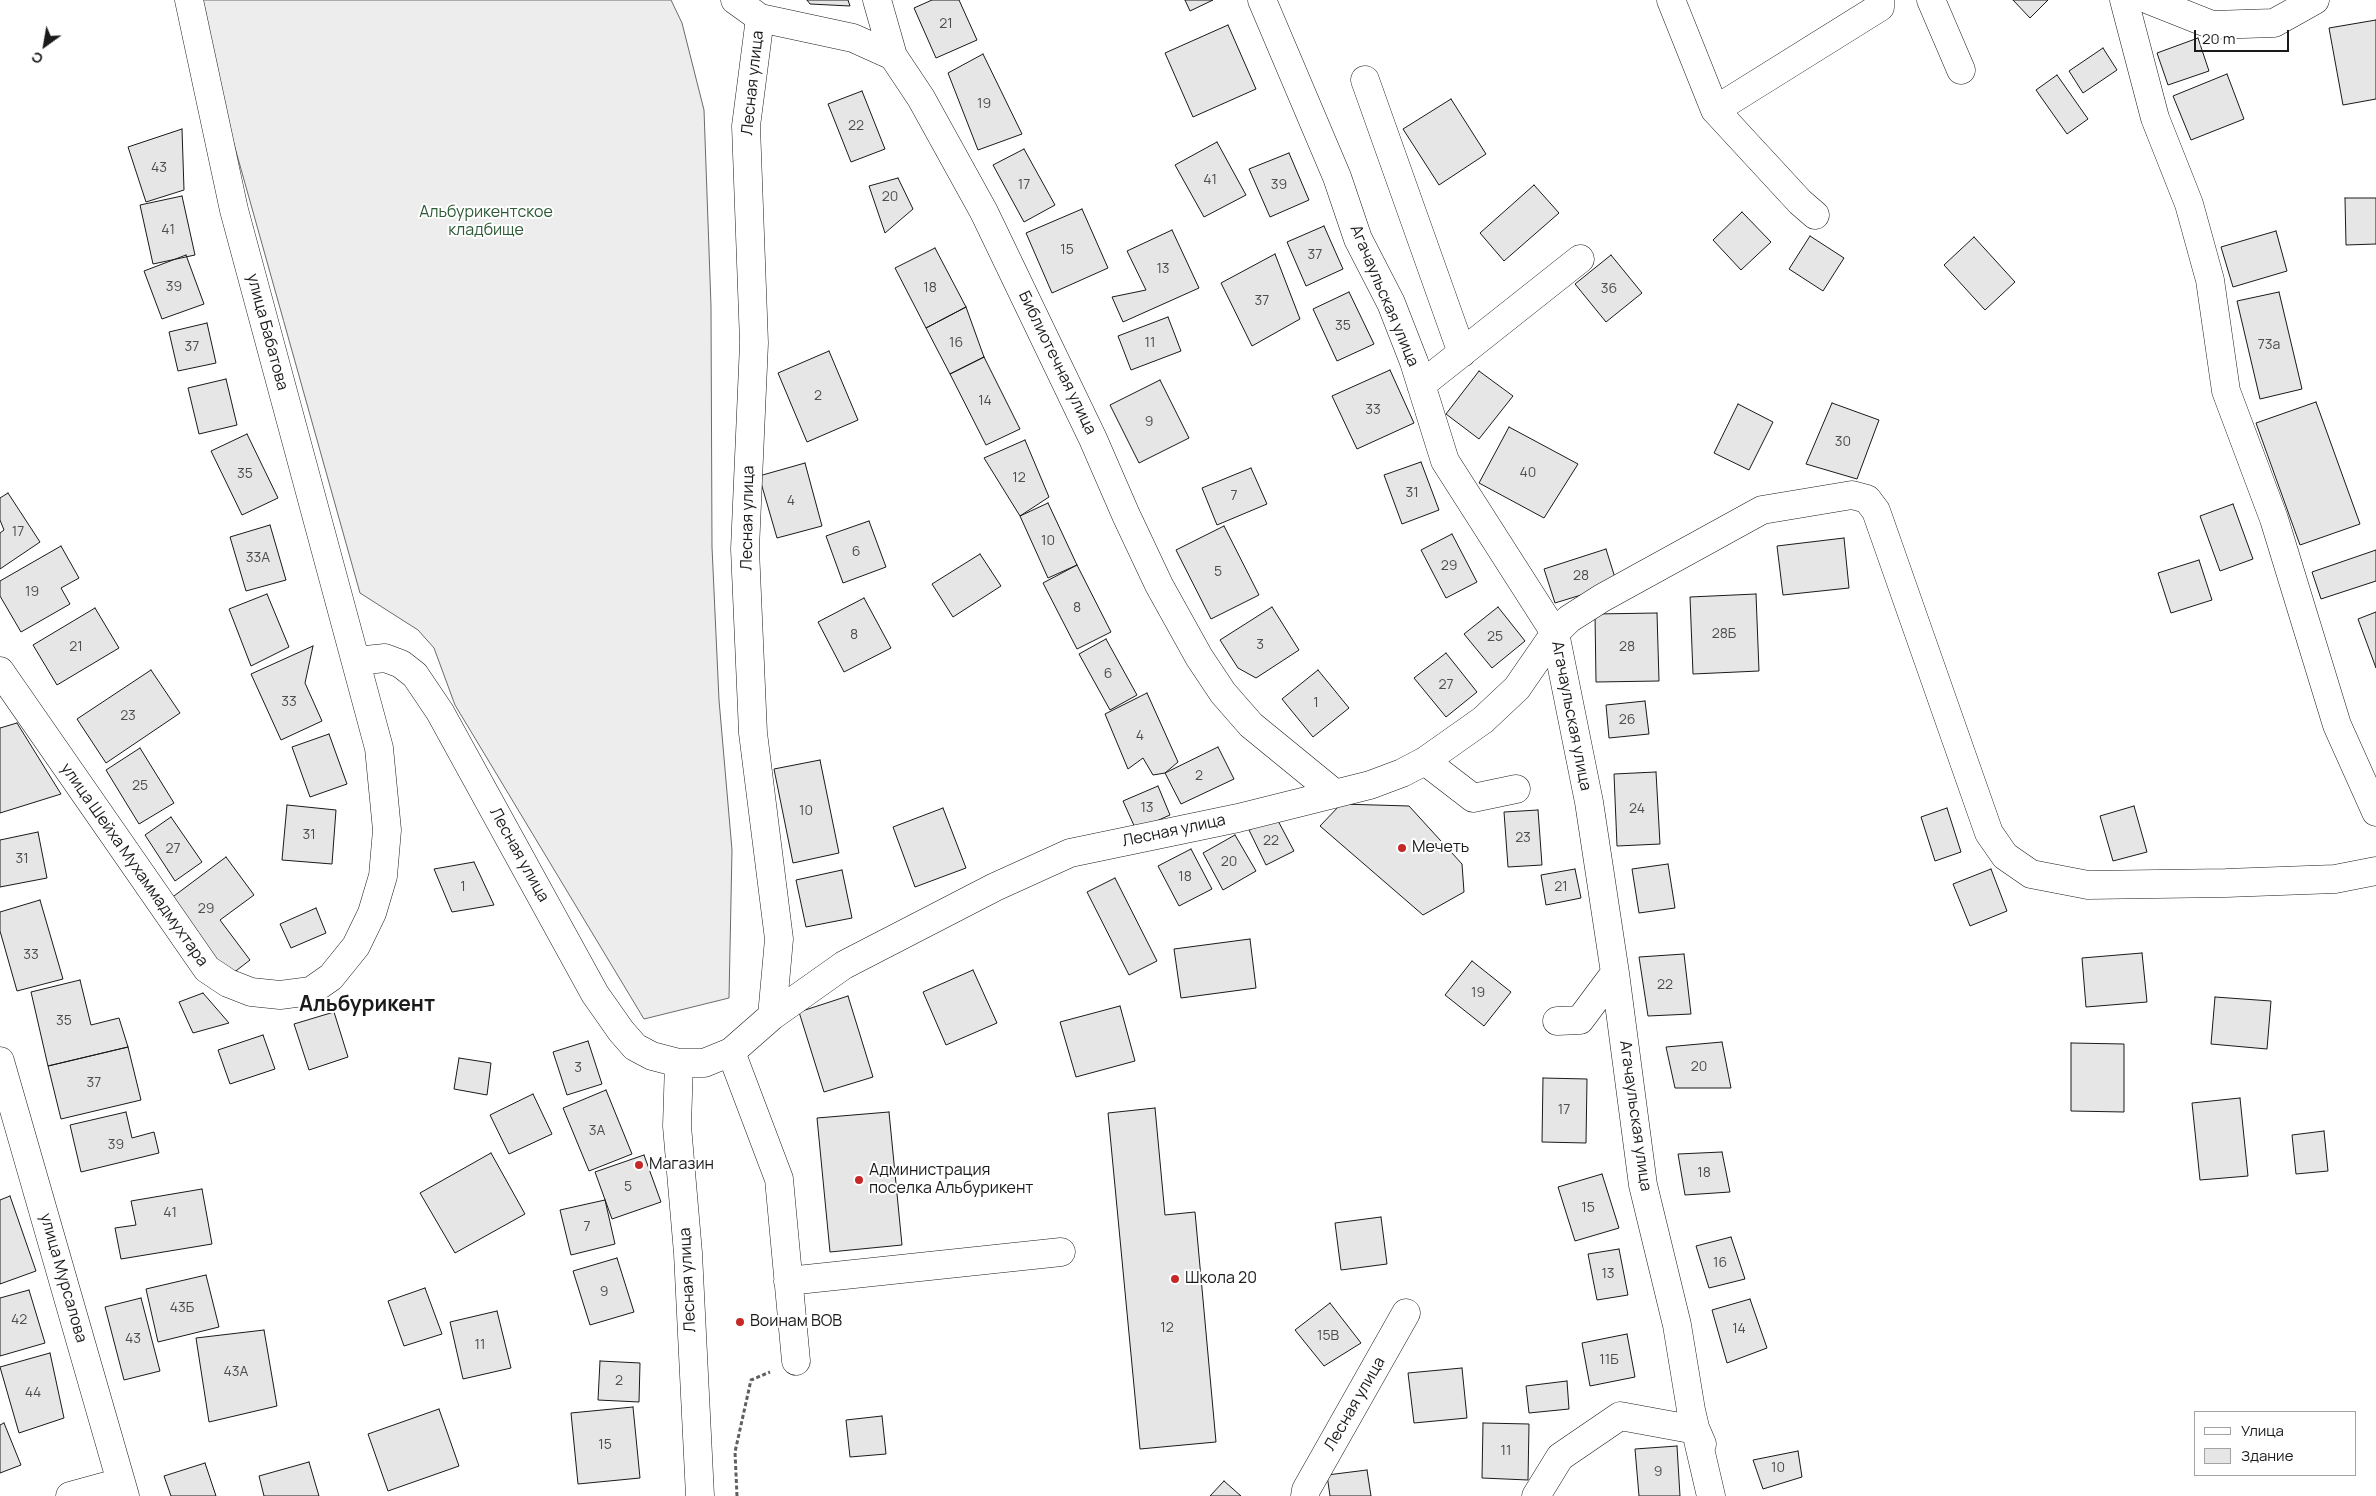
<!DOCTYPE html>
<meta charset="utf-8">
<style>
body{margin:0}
#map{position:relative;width:2376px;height:1496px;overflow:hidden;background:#fff;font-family:Manrope,sans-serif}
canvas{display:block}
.legend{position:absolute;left:2194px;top:1411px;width:162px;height:65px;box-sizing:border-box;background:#fff;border:1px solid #a3a3a3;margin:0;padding:6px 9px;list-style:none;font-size:15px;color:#1a1a1a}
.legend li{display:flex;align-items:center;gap:10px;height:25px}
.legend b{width:25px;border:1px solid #a3a3a3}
.north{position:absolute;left:20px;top:20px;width:50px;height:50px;-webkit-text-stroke:4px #fff;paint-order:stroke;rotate:212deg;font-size:14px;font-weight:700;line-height:20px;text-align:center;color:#1a1a1a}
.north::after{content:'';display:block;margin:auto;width:18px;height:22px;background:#1a1a1a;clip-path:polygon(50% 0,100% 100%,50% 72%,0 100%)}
.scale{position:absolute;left:2194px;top:30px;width:95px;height:22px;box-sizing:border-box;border:2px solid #1a1a1a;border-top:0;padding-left:6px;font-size:15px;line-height:18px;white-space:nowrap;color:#1a1a1a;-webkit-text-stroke:4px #fff;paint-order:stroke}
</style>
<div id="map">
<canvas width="2376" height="1496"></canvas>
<ul class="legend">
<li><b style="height:6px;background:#fff"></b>Улица</li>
<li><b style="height:14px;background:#e6e6e6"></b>Здание</li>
</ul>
<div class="north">С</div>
<div class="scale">20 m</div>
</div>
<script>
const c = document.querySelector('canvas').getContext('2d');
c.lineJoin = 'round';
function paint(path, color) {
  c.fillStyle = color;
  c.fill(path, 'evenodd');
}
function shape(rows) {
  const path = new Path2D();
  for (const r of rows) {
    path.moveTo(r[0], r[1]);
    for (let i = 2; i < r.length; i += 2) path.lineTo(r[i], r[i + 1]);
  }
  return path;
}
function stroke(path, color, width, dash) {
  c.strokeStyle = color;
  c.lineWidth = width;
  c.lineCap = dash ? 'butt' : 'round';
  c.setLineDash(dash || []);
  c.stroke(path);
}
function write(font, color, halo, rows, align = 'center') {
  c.font = font + ' Manrope,sans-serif';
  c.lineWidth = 4;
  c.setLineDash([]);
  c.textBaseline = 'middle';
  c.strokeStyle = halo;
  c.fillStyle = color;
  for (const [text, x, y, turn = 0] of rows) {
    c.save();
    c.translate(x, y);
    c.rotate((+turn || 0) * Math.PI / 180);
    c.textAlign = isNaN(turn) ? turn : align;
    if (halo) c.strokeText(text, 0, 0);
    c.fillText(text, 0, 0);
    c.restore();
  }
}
const built = shape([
 [198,0,671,0,682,23,704,110,711,306,712,547,719,700,732,850,729,998,644,1019,455,705,434,648,418,630,360,593,207,48,198,0]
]);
paint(built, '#ededed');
stroke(built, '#6a6a6a', 1);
const building = shape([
 [807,0,848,0,850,6,810,4,807,0],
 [932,0,959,0,977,40,936,58,914,8,932,0],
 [1185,0,1213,0,1190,11,1185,0],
 [2013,0,2048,0,2030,18,2013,0],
 [2376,20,2376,99,2343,105,2329,28,2376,20],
 [1228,25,1256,89,1193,117,1165,53,1228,25],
 [2198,38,2209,71,2168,85,2157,53,2198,38],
 [2103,48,2117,70,2083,93,2069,71,2103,48],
 [983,54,1022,134,978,150,948,73,983,54],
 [2227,74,2244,119,2191,140,2173,96,2227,74],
 [2057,75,2088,119,2067,134,2036,90,2057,75],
 [862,91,885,149,851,162,828,104,862,91],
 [1451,99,1486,154,1439,185,1403,129,1451,99],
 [182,129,184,190,146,202,128,147,182,129],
 [1217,142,1246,195,1204,217,1175,165,1217,142],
 [1024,149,1055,205,1024,222,993,165,1024,149],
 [1289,153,1309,200,1270,217,1249,169,1289,153],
 [898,178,913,209,885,233,869,186,898,178],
 [1534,185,1559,213,1504,261,1480,233,1534,185],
 [182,196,195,255,153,264,140,205,182,196],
 [2345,198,2376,198,2376,244,2346,245,2345,198],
 [1082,209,1108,268,1052,293,1026,233,1082,209],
 [1742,212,1771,242,1741,270,1713,240,1742,212],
 [1324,226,1343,269,1306,286,1287,242,1324,226],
 [1172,230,1199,288,1123,322,1112,297,1146,290,1127,251,1172,230],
 [2276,231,2287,271,2233,287,2221,247,2276,231],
 [1810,236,1844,258,1823,291,1789,269,1810,236],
 [1974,237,2015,282,1985,310,1944,265,1974,237],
 [935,248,966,307,926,328,895,268,935,248],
 [1275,254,1300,319,1252,346,1221,283,1275,254],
 [186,255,204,304,162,319,144,271,186,255],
 [1611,255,1642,293,1606,322,1575,284,1611,255],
 [1349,292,1374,344,1337,361,1313,309,1349,292],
 [2279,292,2302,389,2260,399,2237,301,2279,292],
 [966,307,984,357,950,374,926,328,966,307],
 [1168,317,1181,351,1131,370,1118,336,1168,317],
 [207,323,216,363,178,371,169,332,207,323],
 [829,351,858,420,807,442,778,373,829,351],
 [984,357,1020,429,986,445,950,374,984,357],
 [1390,370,1414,423,1357,449,1332,396,1390,370],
 [1479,371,1513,396,1479,439,1446,414,1479,371],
 [226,379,237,425,199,434,188,388,226,379],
 [1160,380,1189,438,1139,463,1110,405,1160,380],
 [2316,402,2360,524,2300,545,2256,423,2316,402],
 [1832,403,1879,420,1857,479,1806,464,1832,403],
 [1738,404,1773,422,1749,470,1714,453,1738,404],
 [1509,427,1578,464,1544,518,1479,483,1509,427],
 [247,434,278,498,242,515,211,451,247,434],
 [1025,440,1049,497,1020,516,984,458,1025,440],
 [1421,462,1439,510,1402,524,1384,475,1421,462],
 [805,463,822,526,777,538,759,476,805,463],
 [1251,468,1267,504,1217,525,1202,488,1251,468],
 [8,493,40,542,0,569,0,533,4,530,0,520,0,498,8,493],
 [1048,503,1077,565,1048,578,1020,516,1048,503],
 [2233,504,2253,559,2220,571,2200,516,2233,504],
 [869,521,886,567,843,583,826,536,869,521],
 [270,525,286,580,246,591,230,537,270,525],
 [1224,526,1259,595,1211,619,1176,550,1224,526],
 [1452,534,1477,582,1446,598,1421,550,1452,534],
 [1844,538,1849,588,1783,595,1777,546,1844,538],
 [61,546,79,578,61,588,70,604,21,632,0,596,0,581,61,546],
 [1606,549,1617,584,1555,603,1544,569,1606,549],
 [2376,550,2376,581,2321,599,2312,572,2376,550],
 [980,554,1001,586,953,617,932,584,980,554],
 [2199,560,2212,600,2171,613,2158,573,2199,560],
 [1077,565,1111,632,1077,649,1043,583,1077,565],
 [267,594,289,647,251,666,229,609,267,594],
 [1756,594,1759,671,1693,674,1690,597,1756,594],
 [864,598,891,648,844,672,818,622,864,598],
 [1272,607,1299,650,1256,678,1238,668,1220,640,1272,607],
 [1498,607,1525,641,1492,668,1464,634,1498,607],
 [95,608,119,648,57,685,33,645,95,608],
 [2376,612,2376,668,2358,619,2376,612],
 [1657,613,1659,681,1596,682,1595,614,1657,613],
 [1106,639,1137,695,1110,710,1079,654,1106,639],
 [313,646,305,683,322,721,281,740,251,674,313,646],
 [1446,653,1477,692,1446,717,1414,678,1446,653],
 [151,670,180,713,106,763,77,719,151,670],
 [1318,670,1349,708,1313,737,1282,699,1318,670],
 [1147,693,1178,762,1165,773,1153,775,1143,758,1128,769,1105,714,1147,693],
 [1645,701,1649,734,1609,738,1606,705,1645,701],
 [17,723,61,794,0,813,0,728,17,723],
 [329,734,347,784,310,797,292,747,329,734],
 [1218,747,1234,779,1181,804,1165,773,1218,747],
 [140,748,174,803,139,824,106,770,140,748],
 [820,760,839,853,793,863,774,769,820,760],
 [1656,772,1660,844,1617,846,1614,774,1656,772],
 [1158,786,1170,815,1136,830,1123,801,1158,786],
 [1341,804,1409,806,1462,864,1464,892,1423,915,1320,826,1341,804],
 [287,805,336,810,332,864,282,860,287,805],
 [2134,806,2147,852,2113,861,2100,816,2134,806],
 [943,808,966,868,915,887,893,827,943,808],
 [1947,808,1961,852,1935,861,1921,817,1947,808],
 [1538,810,1542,865,1508,867,1504,812,1538,810],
 [171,817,202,862,175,881,145,835,171,817],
 [1276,817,1294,851,1266,865,1249,830,1276,817],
 [38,832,47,878,0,887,0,840,38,832],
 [1235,835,1256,871,1223,890,1203,853,1235,835],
 [1191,849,1212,889,1179,906,1158,866,1191,849],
 [226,857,254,895,220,920,250,960,228,977,170,899,226,857],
 [474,862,494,905,452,912,434,869,474,862],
 [1668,864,1675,908,1639,913,1632,869,1668,864],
 [1575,869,1581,898,1546,905,1541,875,1575,869],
 [1991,869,2007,911,1970,926,1953,884,1991,869],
 [842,870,852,918,806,927,796,880,842,870],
 [1115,878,1157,961,1129,975,1087,892,1115,878],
 [40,900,63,979,17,991,0,931,0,912,40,900],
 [316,908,326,933,291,948,280,924,316,908],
 [1250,939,1256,988,1181,998,1174,949,1250,939],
 [2142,953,2147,1002,2086,1007,2082,958,2142,953],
 [1684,954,1691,1014,1648,1016,1639,957,1684,954],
 [1472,961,1511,992,1484,1026,1445,995,1472,961],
 [973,970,997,1023,946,1045,923,992,973,970],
 [80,980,91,1025,119,1018,128,1047,48,1066,31,992,80,980],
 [203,993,229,1023,193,1033,179,1002,203,993],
 [848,996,873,1077,824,1092,799,1012,848,996],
 [2215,997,2271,1001,2267,1049,2211,1044,2215,997],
 [1120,1006,1135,1061,1076,1077,1060,1022,1120,1006],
 [334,1012,348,1057,309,1070,294,1024,334,1012],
 [263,1035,275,1069,230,1084,218,1050,263,1035],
 [588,1041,602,1084,567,1095,553,1052,588,1041],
 [1722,1042,1731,1088,1675,1088,1666,1047,1722,1042],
 [2071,1043,2124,1044,2124,1112,2071,1111,2071,1043],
 [128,1047,141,1100,61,1119,48,1066,128,1047],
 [459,1058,491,1063,487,1095,454,1089,459,1058],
 [1543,1078,1587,1079,1586,1143,1542,1142,1543,1078],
 [606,1090,632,1154,589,1171,563,1108,606,1090],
 [533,1094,552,1134,509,1154,490,1115,533,1094],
 [2240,1098,2248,1176,2200,1180,2192,1103,2240,1098],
 [1155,1108,1165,1215,1195,1212,1216,1442,1140,1449,1108,1113,1155,1108],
 [126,1112,132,1138,154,1132,159,1153,81,1172,70,1125,126,1112],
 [889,1112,902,1245,830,1252,817,1118,889,1112],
 [2324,1131,2328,1171,2296,1174,2292,1135,2324,1131],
 [1722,1152,1730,1192,1685,1195,1678,1154,1722,1152],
 [491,1153,525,1214,455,1253,420,1193,491,1153],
 [644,1155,661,1202,612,1219,595,1172,644,1155],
 [1602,1174,1619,1228,1575,1241,1558,1187,1602,1174],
 [202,1189,212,1244,121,1259,115,1228,136,1225,131,1201,202,1189],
 [10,1196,36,1271,0,1284,0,1200,10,1196],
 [605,1200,615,1244,571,1255,560,1210,605,1200],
 [1381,1217,1387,1264,1341,1270,1335,1223,1381,1217],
 [1731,1237,1745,1279,1709,1288,1696,1246,1731,1237],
 [1619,1249,1628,1295,1597,1300,1588,1254,1619,1249],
 [617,1258,634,1312,590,1325,573,1271,617,1258],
 [206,1275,219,1327,158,1342,146,1289,206,1275],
 [425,1288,442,1334,404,1346,388,1301,425,1288],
 [29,1290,45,1343,0,1356,0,1298,29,1290],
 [141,1298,160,1371,124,1380,105,1307,141,1298],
 [1750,1299,1767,1348,1727,1363,1712,1310,1750,1299],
 [1330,1303,1361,1343,1324,1366,1295,1330,1330,1303],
 [497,1311,511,1368,463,1379,450,1322,497,1311],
 [264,1330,277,1406,209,1422,196,1338,264,1330],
 [1627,1334,1635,1377,1590,1386,1582,1343,1627,1334],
 [50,1353,64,1418,19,1433,0,1367,50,1353],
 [600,1361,640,1363,639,1402,598,1400,600,1361],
 [1462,1368,1467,1418,1414,1423,1408,1373,1462,1368],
 [1567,1381,1569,1409,1529,1413,1526,1386,1567,1381],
 [633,1407,640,1478,578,1484,571,1413,633,1407],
 [439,1409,459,1466,388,1491,368,1434,439,1409],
 [882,1416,886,1454,850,1457,846,1420,882,1416],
 [4,1423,21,1465,0,1473,0,1425,4,1423],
 [1483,1423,1529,1424,1528,1480,1482,1478,1483,1423],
 [1677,1446,1680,1496,1639,1496,1635,1449,1677,1446],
 [1798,1451,1802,1477,1763,1489,1753,1460,1798,1451],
 [309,1462,319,1496,264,1496,259,1476,309,1462],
 [205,1463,216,1496,171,1496,164,1476,205,1463],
 [1367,1470,1371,1496,1330,1496,1327,1475,1367,1470],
 [1224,1481,1241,1496,1210,1496,1224,1481]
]);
paint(building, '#e6e6e6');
stroke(building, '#1a1a1a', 1);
const minor = shape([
 [735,0,760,18,853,38,893,56,921,98,984,212,1093,439,1126,515,1159,585,1199,657,1223,693,1251,725,1333,792],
 [877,0,893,56],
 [1262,0,1337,177,1358,239,1391,303,1414,362,1445,461,1555,633,1589,802,1615,973,1643,1185,1677,1325,1691,1410,1711,1496],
 [1671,0,1715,110,1880,7,1880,0],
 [1931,0,1961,70],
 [2124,0,2155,118,2189,204,2210,280,2226,391,2274,519,2337,725,2376,812],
 [2149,0,2212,25,2274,23,2315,0],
 [760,18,746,126,754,343,745,549,753,733,779,939,772,1016],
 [1365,80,1462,353],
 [1715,110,1800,202,1815,215],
 [1421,385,1580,259],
 [356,661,385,658,401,664,415,675,440,712,595,994,621,1031,635,1047,652,1056,679,1063,704,1063,731,1052,772,1016,844,965,995,887,1070,853,1238,818,1370,785,1402,773,1425,761,1483,720,1517,688,1555,633,1569,619,1602,598,1762,510,1852,495,1867,499,1876,511,1989,833,2005,856,2031,874,2088,885,2226,883,2335,879,2376,871],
 [0,671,207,969,228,983,251,992,280,995,311,991,331,977,356,946,372,913,383,876,387,830,379,748,234,210,189,0],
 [1425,761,1473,798,1516,789],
 [1557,1021,1580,1020,1615,973],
 [731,1052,779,1179,796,1361],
 [0,1061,125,1496],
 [679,1063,677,1126,688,1253,700,1496],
 [788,1281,1061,1252],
 [70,1496,121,1482],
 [1305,1496,1306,1490,1406,1313],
 [1536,1496,1560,1457,1620,1416,1696,1430,1702,1444]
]);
stroke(minor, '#1a1a1a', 29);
stroke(shape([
 [737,1496,735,1452,751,1380,770,1372]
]), '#5f5f5f', 3, [4, 2.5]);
stroke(minor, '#fff', 28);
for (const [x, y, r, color] of [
 [1402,848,5,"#c62828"],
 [639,1165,5,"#c62828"],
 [859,1180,5,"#c62828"],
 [1175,1279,5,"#c62828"],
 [740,1322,5,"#c62828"]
]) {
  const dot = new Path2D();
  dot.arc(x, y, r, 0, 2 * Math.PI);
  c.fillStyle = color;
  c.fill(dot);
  stroke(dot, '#fff', 2);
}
write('14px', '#4d4d4d', null, [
 ["21",946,24],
 ["19",984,104],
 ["22",856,126],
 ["43",159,168],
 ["41",1210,180],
 ["17",1024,185],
 ["39",1279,185],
 ["20",890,197],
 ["41",168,230],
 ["15",1067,250],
 ["37",1315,255],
 ["13",1163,269],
 ["39",174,287],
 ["18",930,288],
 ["36",1609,289],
 ["37",1262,301],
 ["35",1343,326],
 ["16",956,343],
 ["11",1150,343],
 ["73а",2269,345],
 ["37",192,347],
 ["2",818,396],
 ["14",985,401],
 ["33",1373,410],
 ["9",1149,422],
 ["30",1843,442],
 ["40",1528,473],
 ["35",245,474],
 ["12",1019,478],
 ["31",1412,493],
 ["7",1234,496],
 ["4",791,501],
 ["17",18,532],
 ["10",1048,541],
 ["6",856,552],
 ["33А",258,558],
 ["29",1449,566],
 ["5",1218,572],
 ["28",1581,576],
 ["19",32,592],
 ["8",1077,608],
 ["28Б",1724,634],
 ["8",854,635],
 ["25",1495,637],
 ["3",1260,645],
 ["21",76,647],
 ["28",1627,647],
 ["6",1108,674],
 ["27",1446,685],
 ["33",289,702],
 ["1",1316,703],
 ["23",128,716],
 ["26",1627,720],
 ["4",1140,736],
 ["2",1199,776],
 ["25",140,786],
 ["13",1147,808],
 ["24",1637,809],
 ["10",806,811],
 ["31",309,835],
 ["23",1523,838],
 ["22",1271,841],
 ["27",173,849],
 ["31",22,859],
 ["20",1229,862],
 ["18",1185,877],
 ["1",463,887],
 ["21",1561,887],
 ["29",206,909],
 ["33",31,955],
 ["22",1665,985],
 ["19",1478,993],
 ["35",64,1021],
 ["20",1699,1067],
 ["3",578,1068],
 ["37",94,1083],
 ["17",1564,1110],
 ["3А",597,1131],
 ["39",116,1145],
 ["18",1704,1173],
 ["5",628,1187],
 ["15",1588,1208],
 ["41",170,1213],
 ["7",587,1227],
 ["16",1720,1263],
 ["13",1608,1274],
 ["9",604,1292],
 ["43Б",182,1308],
 ["42",19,1320],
 ["12",1167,1328],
 ["14",1739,1329],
 ["15В",1328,1336],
 ["43",133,1339],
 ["11",480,1345],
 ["11Б",1609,1360],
 ["43А",236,1372],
 ["2",619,1381],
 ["44",33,1393],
 ["15",605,1445],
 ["11",1506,1451],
 ["10",1778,1468],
 ["9",1658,1472]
]);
write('16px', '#1a1a1a', '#fff', [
 ["Лесная улица",753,83,-84],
 ["Агачаульская улица",1384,296,67],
 ["улица Бабатова",267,332,75],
 ["Библиотечная улица",1057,363,64],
 ["Лесная улица",748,518,-89],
 ["Агачаульская улица",1571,716,79],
 ["Лесная улица",1174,831,-12],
 ["Лесная улица",519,855,61],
 ["улица Шейха Мухаммадмухтара",134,865,55],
 ["Агачаульская улица",1635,1116,82],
 ["улица Мурсалова",63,1278,74],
 ["Лесная улица",688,1280,-93],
 ["Лесная улица",1355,1404,-60]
]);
write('16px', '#2b5a34', '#fff', [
 ["Альбурикентское",486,213],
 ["кладбище",486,231]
]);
write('16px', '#1a1a1a', '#fff', [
 ["Мечеть",1412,848],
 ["Магазин",649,1165],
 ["Администрация",869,1171],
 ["поселка Альбурикент",869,1189],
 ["Школа 20",1185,1279],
 ["Воинам ВОВ",750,1322]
], 'left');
write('bold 21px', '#1a1a1a', '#fff', [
 ["Альбурикент",367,1005]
]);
</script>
